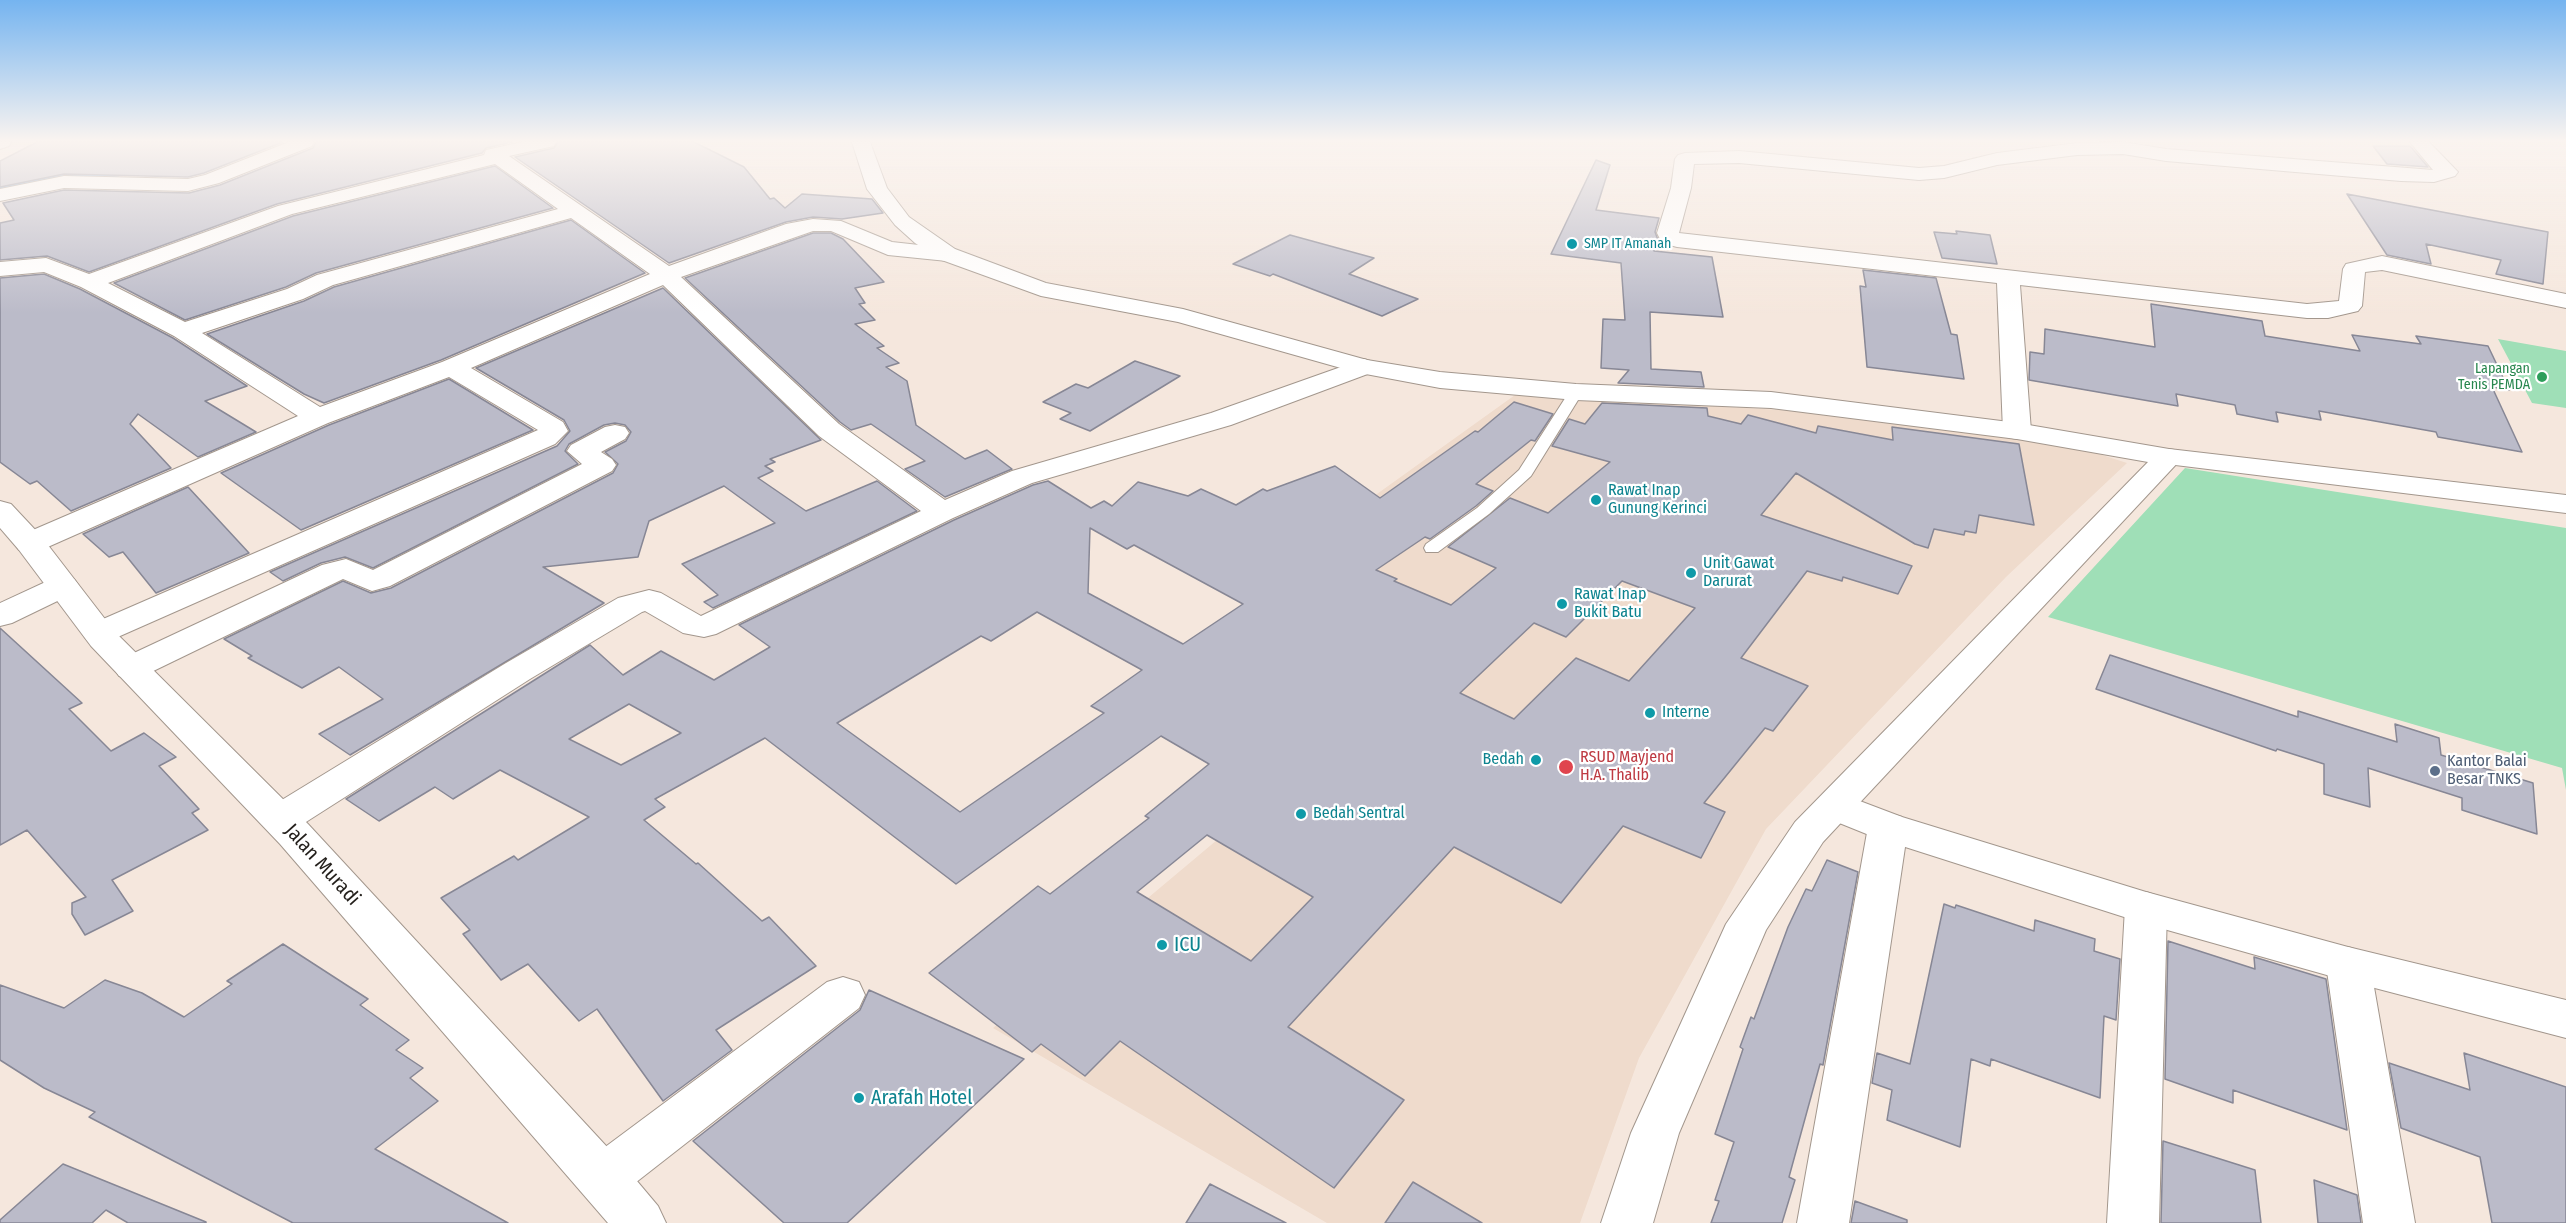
<!DOCTYPE html>
<style>
body{margin:0}
canvas{display:block;background:#f5e7dd}
</style>
<canvas width="2566" height="1223"></canvas>
<script>
const c = document.querySelector('canvas').getContext('2d');
c.lineJoin = 'round';
function paint(path, color) {
  c.fillStyle = color;
  c.fill(path, 'evenodd');
}
function shape(rows) {
  const path = new Path2D();
  for (const r of rows) {
    path.moveTo(r[0], r[1]);
    for (let i = 2; i < r.length; i += 2) path.lineTo(r[i], r[i + 1]);
  }
  return path;
}
function stroke(path, color, width, dash) {
  c.strokeStyle = color;
  c.lineWidth = width;
  c.lineCap = dash ? 'butt' : 'round';
  c.setLineDash(dash || []);
  c.stroke(path);
}
function write(font, color, halo, rows, align = 'center') {
  c.font = font + ' "Fira Sans Condensed",sans-serif';
  c.lineWidth = 4.5;
  c.setLineDash([]);
  c.textBaseline = 'middle';
  c.strokeStyle = halo;
  c.fillStyle = color;
  for (const [text, x, y, turn = 0] of rows) {
    c.save();
    c.translate(x, y);
    c.rotate((+turn || 0) * Math.PI / 180);
    c.textAlign = isNaN(turn) ? turn : align;
    if (halo) c.strokeText(text, 0, 0);
    c.fillText(text, 0, 0);
    c.restore();
  }
}
paint(shape([
 [1515,395,1781,410,2074,446,2127,463,2006,577,1766,829,1639,1058,1580,1223,1327,1223,993,1028,1379,704,1257,580]
]), '#efdbcc');
paint(shape([
 [2498,339,2566,351,2566,408,2532,403],
 [2185,468,2566,528,2566,790,2562,768,2048,617]
]), '#9fdfb7');
paint(shape([
 [175,142,228,142,223,149,131,174,0,200,0,180,116,157,175,142]
]), '#6ab5fc');
const building = shape([
 [37,142,283,142,204,173,188,177,64,174,0,187,0,161,37,142],
 [316,142,512,142,486,148,482,153,277,204,89,272,47,256,0,260,0,223,14,220,3,203,64,190,189,193,220,185,313,148,316,142],
 [558,142,694,142,744,167,770,199,774,198,785,208,802,194,872,199,883,213,842,219,813,217,786,222,669,263,515,157,554,148,558,142],
 [2373,146,2410,146,2428,167,2387,164,2373,146],
 [1596,160,1610,165,1596,210,1659,218,1655,232,1658,240,1654,251,1712,257,1723,317,1650,312,1651,369,1701,372,1704,387,1618,383,1629,370,1601,368,1603,319,1625,320,1621,263,1551,254,1596,160],
 [495,166,553,208,316,273,286,287,185,320,114,283,293,216,495,166],
 [2347,194,2548,232,2543,284,2496,274,2501,260,2426,244,2431,264,2387,255,2347,194],
 [571,220,645,273,441,360,324,403,304,394,207,334,304,301,334,287,571,220],
 [1956,231,1990,235,1997,264,1942,258,1934,232,1957,234,1956,231],
 [813,233,831,233,843,239,884,282,855,288,865,303,859,304,875,320,855,324,884,346,877,348,899,363,886,367,907,381,916,425,965,459,987,450,1012,469,945,497,905,469,925,461,871,424,851,430,840,422,685,278,813,233],
 [1290,235,1374,258,1349,274,1418,299,1382,316,1273,274,1270,276,1233,264,1290,235],
 [1863,270,1936,278,1951,334,1957,335,1964,379,1867,367,1860,286,1866,287,1863,270],
 [44,274,80,289,173,338,247,386,205,401,256,432,198,457,138,414,130,424,171,468,71,511,37,481,30,484,0,462,0,278,44,274],
 [663,288,821,440,770,459,775,462,765,466,773,471,758,478,806,511,877,481,917,511,713,608,704,602,718,595,682,564,775,523,724,486,649,521,638,557,543,567,604,603,350,755,319,734,383,699,339,667,302,688,248,658,252,656,224,639,343,581,371,593,391,588,613,473,618,464,605,452,626,441,631,432,625,425,615,423,604,425,569,444,565,451,578,464,373,568,345,557,321,563,283,581,270,572,557,446,570,431,564,420,476,368,663,288],
 [2151,304,2262,321,2265,336,2360,351,2352,335,2421,344,2416,336,2488,346,2509,390,2492,387,2522,452,2438,437,2436,432,2319,411,2321,420,2276,412,2278,422,2237,414,2235,405,2176,394,2178,406,2029,380,2030,352,2044,354,2045,329,2155,347,2151,304],
 [1135,361,1180,376,1090,431,1060,419,1071,413,1043,402,1076,384,1088,388,1135,361],
 [449,379,533,430,301,530,221,473,329,425,449,379],
 [1514,402,1553,414,1535,441,1531,440,1476,484,1493,491,1476,506,1430,539,1425,537,1376,570,1397,579,1394,581,1451,605,1496,568,1448,547,1510,498,1548,513,1610,462,1552,446,1569,419,1585,424,1602,403,1707,408,1708,416,1741,424,1748,415,1816,433,1818,426,1893,440,1892,427,2019,444,2034,525,1979,515,1976,533,1965,531,1964,535,1934,529,1928,548,1915,544,1796,473,1761,515,1912,566,1898,594,1843,577,1842,581,1807,571,1741,658,1808,686,1773,731,1765,728,1704,803,1725,812,1701,858,1623,826,1561,903,1454,847,1288,1027,1404,1100,1334,1188,1120,1041,1085,1076,1041,1044,1032,1052,929,973,1038,886,1050,894,1149,818,1145,816,1209,764,1161,736,956,884,765,738,655,799,665,807,644,820,696,864,698,863,762,921,769,917,816,966,716,1030,732,1050,663,1101,597,1009,579,1021,528,964,501,980,463,934,470,930,441,898,514,856,518,860,589,817,500,770,453,799,435,787,379,821,346,799,590,645,623,675,661,651,714,680,770,647,739,625,954,520,1033,485,1048,481,1091,508,1104,501,1112,506,1138,482,1188,496,1201,489,1236,505,1263,489,1267,491,1335,466,1380,498,1475,431,1478,432,1514,402],
 [1090,528,1127,549,1134,545,1243,604,1183,644,1088,593,1090,528],
 [1622,581,1695,608,1629,681,1576,658,1514,719,1460,693,1534,623,1566,637,1622,581],
 [1037,612,1142,670,1091,706,1104,713,960,812,837,723,981,636,991,641,1037,612],
 [629,704,681,733,621,765,569,739,629,704],
 [1207,835,1313,897,1251,961,1137,892,1207,835],
 [188,487,249,553,156,593,123,552,109,557,83,534,188,487],
 [0,628,82,703,69,709,111,751,144,733,176,757,159,766,199,809,192,813,208,830,112,880,133,911,85,935,72,914,72,903,86,897,27,830,0,845,0,628],
 [2110,655,2298,717,2298,711,2397,742,2395,724,2439,738,2441,755,2533,783,2537,834,2462,810,2462,798,2368,768,2370,807,2324,794,2324,764,2277,749,2276,751,2096,689,2110,655],
 [1827,860,1858,872,1823,1065,1820,1064,1789,1177,1795,1180,1782,1223,1711,1223,1719,1201,1715,1200,1734,1142,1715,1134,1743,1049,1740,1047,1751,1017,1754,1019,1788,927,1806,889,1812,891,1827,860],
 [1944,904,1955,908,1956,905,2034,931,2035,920,2095,939,2094,951,2120,959,2116,1020,2104,1016,2100,1098,1991,1059,1990,1066,1971,1059,1960,1147,1887,1120,1892,1090,1872,1083,1877,1053,1910,1064,1944,904],
 [2168,941,2255,969,2254,957,2326,979,2347,1130,2233,1090,2233,1103,2165,1079,2168,941],
 [283,944,368,999,360,1005,409,1040,396,1050,423,1068,410,1078,438,1101,375,1149,508,1223,293,1223,89,1117,95,1112,44,1088,0,1060,0,985,64,1008,105,980,142,993,184,1017,232,984,227,981,283,944],
 [869,990,1024,1059,847,1223,784,1223,693,1141,860,1010,869,990],
 [2464,1053,2566,1087,2566,1223,2492,1223,2480,1157,2401,1128,2389,1063,2470,1090,2464,1053],
 [2163,1141,2255,1170,2261,1223,2161,1223,2163,1141],
 [63,1164,206,1222,206,1223,128,1223,106,1210,92,1223,0,1223,0,1220,63,1164],
 [2314,1180,2357,1195,2361,1223,2318,1223,2314,1180],
 [1413,1182,1482,1223,1385,1223,1413,1182],
 [1210,1184,1286,1223,1186,1223,1210,1184],
 [1855,1201,1907,1220,1907,1223,1851,1223,1855,1201]
]);
paint(building, '#bbbbc9');
stroke(building, '#878795', 1.5);
const service = shape([
 [1576,388,1583,392,1531,476,1489,514,1438,552,1426,552,1424,548,1426,544,1477,508,1519,470,1571,389,1576,388]
]);
const minor = shape([
 [289,142,314,142,312,146,219,183,188,191,64,188,0,201,0,189,64,176,188,179,205,175,289,142],
 [522,142,556,142,554,146,509,156,669,266,786,224,813,219,841,221,892,242,955,249,958,254,955,259,947,261,888,255,831,231,813,231,681,277,839,424,945,500,1012,471,1211,413,1355,362,1364,359,1373,362,1377,367,1373,372,1231,425,1032,483,953,518,716,634,704,637,683,633,645,611,642,612,530,679,295,829,281,833,267,829,261,819,267,809,506,663,618,598,649,590,661,593,701,616,921,511,819,436,663,285,471,368,563,422,568,431,555,444,111,640,99,643,87,640,82,633,87,626,538,430,449,377,328,423,41,550,30,552,19,550,15,543,19,536,298,416,174,336,81,287,44,272,0,276,0,262,46,258,89,274,278,206,484,155,486,150,522,142],
 [495,164,558,209,317,275,287,289,185,322,108,283,292,214,495,164],
 [571,218,650,274,442,362,320,407,202,333,303,299,333,285,571,218],
 [2123,142,2166,149,2433,170,2410,142,2429,142,2458,172,2455,176,2434,182,2401,181,2166,161,2123,154,2077,155,1997,165,1944,178,1919,180,1739,163,1694,164,1691,188,1679,233,2307,304,2339,301,2343,269,2346,264,2382,256,2566,294,2566,308,2382,270,2365,272,2362,306,2358,311,2328,318,2307,318,2020,285,2031,431,2027,437,2017,439,2007,437,2003,431,1997,283,1677,247,1662,243,1657,233,1671,188,1675,159,1678,155,1685,153,1739,151,1919,168,1944,166,1997,153,2077,143,2123,142],
 [615,425,625,427,629,433,625,439,601,452,612,459,616,465,612,471,390,586,372,591,343,579,143,676,131,679,119,676,114,668,119,660,322,565,346,559,373,570,582,464,567,451,571,445,605,427,615,425],
 [63,576,74,579,79,586,74,593,12,623,0,626,0,603,52,579,63,576],
 [1888,813,1902,817,1908,827,1849,1223,1797,1223,1868,827,1874,817,1888,813],
 [2146,892,2161,897,2167,908,2159,1223,2107,1223,2125,908,2131,897,2146,892],
 [2348,947,2363,952,2370,964,2415,1223,2363,1223,2326,964,2333,952,2348,947],
 [843,977,859,982,865,995,859,1008,621,1194,603,1201,585,1194,578,1178,585,1162,827,982,843,977]
]);
const tertiary = shape([
 [0,142,11,142,9,146,0,149,0,142],
 [2169,449,2566,495,2566,513,2159,463,2155,457,2159,451,2169,449],
 [1836,792,1902,817,2146,892,2348,947,2566,1000,2566,1038,2348,981,2146,924,1874,837,1822,816,1817,806,1822,796,1836,792]
]);
const secondary = shape([
 [852,142,870,142,887,188,909,217,955,249,1046,283,1183,309,1367,360,1440,372,1576,384,1771,392,2017,423,2169,449,2179,451,2183,457,1823,842,1766,930,1679,1133,1653,1223,1601,1223,1631,1133,1726,924,1795,822,2148,462,2017,439,1771,408,1576,400,1440,388,1355,372,1178,322,1041,296,939,259,915,243,895,225,867,189,852,142]
]);
const trunk = shape([
 [0,501,11,504,41,536,115,632,308,824,621,1162,658,1206,666,1223,608,1223,280,844,91,646,19,550,0,528,0,501]
]);
stroke(service, '#a3978d', 2);
stroke(minor, '#a3978d', 2);
stroke(tertiary, '#a3978d', 2);
stroke(secondary, '#a3978d', 2);
stroke(trunk, '#a3978d', 2);
paint(service, '#fff');
paint(minor, '#fff');
paint(tertiary, '#fff');
paint(secondary, '#fff');
paint(trunk, '#fff');
const sky = c.createLinearGradient(0, 0, 0, 313);
sky.addColorStop(0, '#75b4f0');
sky.addColorStop(0.45, '#faf4f0');
sky.addColorStop(1, '#faf4f000');
c.fillStyle = sky;
c.fillRect(0, 0, 2566, 313);
for (const [x, y, r, color] of [
 [1572,244,6,"#0f9aa8"],
 [2542,377,6,"#2e9e5b"],
 [1596,500,6,"#0f9aa8"],
 [1691,573,6,"#0f9aa8"],
 [1562,604,6,"#0f9aa8"],
 [1650,713,6,"#0f9aa8"],
 [1536,760,6,"#0f9aa8"],
 [1566,767,8,"#e0444e"],
 [2435,771,6,"#5c6f8a"],
 [1301,814,6,"#0f9aa8"],
 [1162,945,6,"#0f9aa8"],
 [859,1098,6,"#0f9aa8"]
]) {
  const dot = new Path2D();
  dot.arc(x, y, r, 0, 2 * Math.PI);
  c.fillStyle = color;
  c.fill(dot);
  stroke(dot, '#fff', 2);
}
write('14px', '#0d838f', '#fff', [
 ["SMP IT Amanah",1584,244]
], 'left');
write('14px', '#27864d', '#fff', [
 ["Lapangan",2530,369],
 ["Tenis PEMDA",2530,385]
], 'right');
write('16px', '#0d838f', '#fff', [
 ["Rawat Inap",1608,491],
 ["Gunung Kerinci",1608,509],
 ["Unit Gawat",1703,564],
 ["Darurat",1703,582],
 ["Rawat Inap",1574,595],
 ["Bukit Batu",1574,613],
 ["Interne",1662,713],
 ["Bedah",1524,760,"right"],
 ["Bedah Sentral",1313,814]
], 'left');
write('16px', '#be3a42', '#fff', [
 ["RSUD Mayjend",1580,758],
 ["H.A. Thalib",1580,776]
], 'left');
write('16px', '#4e5e75', '#fff', [
 ["Kantor Balai",2447,762],
 ["Besar TNKS",2447,780]
], 'left');
write('20px', '#231f1b', '#fff', [
 ["Jalan Muradi",322,865,48]
]);
write('20px', '#0d838f', '#fff', [
 ["ICU",1174,945],
 ["Arafah Hotel",871,1098]
], 'left');
</script>
